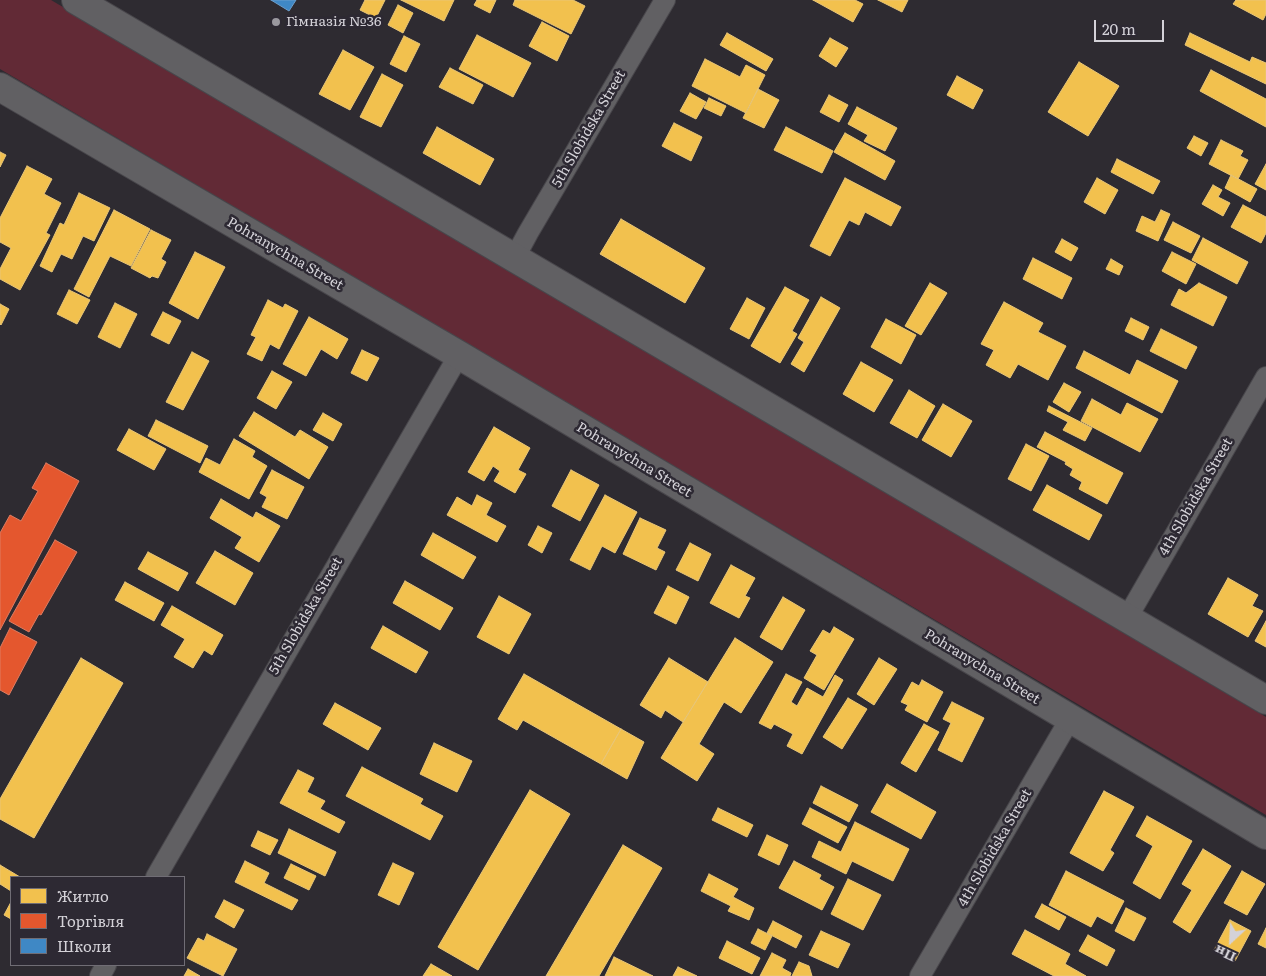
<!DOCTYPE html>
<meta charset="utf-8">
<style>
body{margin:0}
#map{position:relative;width:1266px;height:976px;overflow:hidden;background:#2e2b31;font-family:Literata,serif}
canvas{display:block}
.legend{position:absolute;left:10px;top:876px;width:175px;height:90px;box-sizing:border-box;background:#2d2933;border:1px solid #706d75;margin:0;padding:6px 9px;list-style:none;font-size:15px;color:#d4d2d8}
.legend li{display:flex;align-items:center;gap:10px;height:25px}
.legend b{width:25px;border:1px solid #706d75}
.north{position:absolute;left:1206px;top:916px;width:50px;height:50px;-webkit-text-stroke:4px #2d2933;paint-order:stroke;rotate:205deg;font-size:14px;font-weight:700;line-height:20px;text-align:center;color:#d4d2d8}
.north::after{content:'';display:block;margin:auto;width:18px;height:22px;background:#d4d2d8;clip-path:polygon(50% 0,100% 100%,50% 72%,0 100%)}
.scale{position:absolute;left:1094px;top:20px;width:70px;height:22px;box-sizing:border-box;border:2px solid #d4d2d8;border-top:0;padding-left:6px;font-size:15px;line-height:18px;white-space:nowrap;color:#d4d2d8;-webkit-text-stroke:4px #2d2933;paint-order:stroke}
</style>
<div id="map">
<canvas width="1266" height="976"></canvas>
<ul class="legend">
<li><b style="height:14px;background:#f2c14e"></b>Житло</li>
<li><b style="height:14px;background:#e4572e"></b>Торгівля</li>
<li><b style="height:14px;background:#3f88c5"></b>Школи</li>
</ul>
<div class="north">Пн</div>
<div class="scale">20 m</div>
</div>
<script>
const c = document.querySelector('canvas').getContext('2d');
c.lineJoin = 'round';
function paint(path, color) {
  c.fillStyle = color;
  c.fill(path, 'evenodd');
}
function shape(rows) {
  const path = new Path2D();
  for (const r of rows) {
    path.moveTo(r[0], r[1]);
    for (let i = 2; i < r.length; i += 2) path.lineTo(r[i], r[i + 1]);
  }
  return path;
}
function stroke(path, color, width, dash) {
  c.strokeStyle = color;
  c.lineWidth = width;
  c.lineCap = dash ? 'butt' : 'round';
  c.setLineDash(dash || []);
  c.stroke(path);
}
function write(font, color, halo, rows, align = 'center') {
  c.font = font + ' Literata,serif';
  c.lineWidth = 5;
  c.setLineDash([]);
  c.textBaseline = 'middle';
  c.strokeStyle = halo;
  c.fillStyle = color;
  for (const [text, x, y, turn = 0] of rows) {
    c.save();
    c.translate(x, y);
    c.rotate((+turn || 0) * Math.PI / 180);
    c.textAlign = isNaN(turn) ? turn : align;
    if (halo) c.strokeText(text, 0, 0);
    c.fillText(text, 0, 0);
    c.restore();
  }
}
paint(shape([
 [0,0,51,0,1266,717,1266,815,0,69]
]), '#622a36');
const homes = shape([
 [365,0,385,0,376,18,360,10,365,0],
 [401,0,454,0,444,21,401,0],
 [477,0,496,0,490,13,474,5,477,0],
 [515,0,573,0,585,6,571,34,513,5,515,0],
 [813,0,855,0,863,4,853,22,813,0],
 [878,0,908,0,902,12,878,0],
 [1236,0,1266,0,1266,14,1263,20,1233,4,1236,0],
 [398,5,413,13,403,33,388,25,398,5],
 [542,22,569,36,557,61,529,46,542,22],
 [727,33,773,59,766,71,720,45,727,33],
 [1190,33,1250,62,1252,57,1266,63,1266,84,1185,45,1190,33],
 [477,35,531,63,513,97,459,69,477,35],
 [404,36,420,44,406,72,390,64,404,36],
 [830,38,848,48,836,67,819,56,830,38],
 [343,50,374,67,350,110,319,94,343,50],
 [705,59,740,77,746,65,765,75,746,113,692,86,705,59],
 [1079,62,1119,86,1088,136,1048,112,1079,62],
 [450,68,483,85,473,104,439,87,450,68],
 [1211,70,1266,99,1266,127,1200,91,1211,70],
 [382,74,403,85,381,127,360,117,382,74],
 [957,76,983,90,973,109,947,95,957,76],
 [758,89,779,100,764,128,743,118,758,89],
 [690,93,706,102,696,119,680,111,690,93],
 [829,95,848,105,839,122,820,112,829,95],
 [709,98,726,106,721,116,704,108,709,98],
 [857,107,897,128,885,151,864,141,868,135,848,124,857,107],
 [674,123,702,137,691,161,662,146,674,123],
 [437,127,494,159,480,185,423,153,437,127],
 [786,127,833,151,822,173,774,150,786,127],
 [845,133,895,161,885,180,834,152,845,133],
 [1194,136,1208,143,1201,156,1187,148,1194,136],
 [1221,140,1243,151,1240,156,1248,160,1238,179,1209,164,1221,140],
 [0,152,6,155,0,167,0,152],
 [1117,159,1160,181,1153,194,1111,172,1117,159],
 [1266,164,1266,190,1255,184,1266,164],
 [27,166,52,179,44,194,61,203,46,233,50,235,20,290,0,279,0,269,11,248,0,242,0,218,27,166],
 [1231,175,1257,189,1250,202,1225,188,1231,175],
 [845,178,901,207,891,226,865,212,859,225,849,220,830,256,810,246,845,178],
 [1097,178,1118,190,1105,214,1084,202,1097,178],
 [1213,185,1222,190,1218,197,1230,203,1223,216,1202,204,1213,185],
 [79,193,110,208,94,241,83,236,72,259,61,254,52,272,40,266,60,223,64,225,79,193],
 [1243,205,1266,217,1266,233,1261,243,1231,227,1243,205],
 [114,210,150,229,131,266,110,256,89,297,74,289,114,210],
 [1161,210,1170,214,1158,241,1136,231,1142,216,1155,222,1161,210],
 [621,219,705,268,685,303,600,254,621,219],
 [1173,222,1200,236,1191,253,1164,240,1173,222],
 [151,230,171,240,161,259,166,262,158,278,152,276,150,278,131,268,151,230],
 [1203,238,1248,262,1237,284,1192,260,1203,238],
 [1062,239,1078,248,1071,261,1055,252,1062,239],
 [195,252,225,267,198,319,169,303,195,252],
 [1172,252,1196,264,1186,284,1162,271,1172,252],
 [1033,258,1072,278,1062,299,1023,279,1033,258],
 [1111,259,1123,266,1119,275,1106,269,1111,259],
 [930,283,947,293,921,335,905,326,930,283],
 [1199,283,1227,297,1213,326,1171,305,1179,289,1186,293,1199,283],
 [785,287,809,300,792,331,797,334,780,363,751,346,785,287],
 [69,290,90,300,77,324,57,314,69,290],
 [821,297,840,308,804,372,791,364,804,342,798,338,821,297],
 [747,298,765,308,749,339,730,329,747,298],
 [268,300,283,308,285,304,298,311,279,349,270,344,262,361,247,354,256,337,251,335,268,300],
 [1004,302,1043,323,1038,332,1066,346,1048,380,1018,364,1010,378,986,365,994,350,981,344,1004,302],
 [115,303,137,314,120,348,98,337,115,303],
 [0,304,9,309,1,325,0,324,0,304],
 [163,312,181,321,169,344,151,335,163,312],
 [309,317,348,339,337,359,321,349,306,376,283,364,309,317],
 [1131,318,1149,327,1143,340,1125,331,1131,318],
 [886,319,916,335,901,364,871,347,886,319],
 [1161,329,1197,347,1186,369,1150,351,1161,329],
 [362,350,379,358,367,381,351,373,362,350],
 [1084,351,1130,375,1137,360,1178,381,1162,413,1076,368,1084,351],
 [192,352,209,361,183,410,166,402,192,352],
 [861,362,893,380,874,412,843,394,861,362],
 [272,371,292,382,276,409,257,398,272,371],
 [1064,383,1081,392,1069,412,1053,402,1064,383],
 [909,390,935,406,917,438,890,423,909,390],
 [1092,399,1121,415,1127,403,1158,419,1140,452,1081,421,1092,399],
 [943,404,972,421,951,457,922,440,943,404],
 [1049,406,1092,428,1085,441,1063,430,1068,422,1047,411,1049,406],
 [254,412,295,437,300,430,328,447,309,479,239,436,254,412],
 [323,413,342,424,333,441,313,430,323,413],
 [156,420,208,446,200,463,148,436,156,420],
 [494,427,530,448,518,470,526,474,515,493,494,481,500,471,493,466,484,481,468,472,494,427],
 [129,429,166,449,154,470,117,450,129,429],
 [1045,432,1123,473,1107,504,1079,489,1082,482,1070,475,1073,469,1065,464,1066,462,1037,447,1045,432],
 [234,439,255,451,252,457,267,466,249,499,199,472,206,458,220,465,234,439],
 [1026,444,1049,456,1031,491,1008,479,1026,444],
 [272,470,304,487,287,519,262,507,267,497,260,493,272,470],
 [571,470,599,485,580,521,552,506,571,470],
 [1047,485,1102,515,1089,540,1033,510,1047,485],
 [477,495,492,503,486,515,506,526,497,542,447,515,457,497,472,506,477,495],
 [605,495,637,512,615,553,602,546,590,570,570,560,605,495],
 [221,499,253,518,256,512,280,526,259,562,235,548,242,537,210,518,221,499],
 [640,518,666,530,657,548,665,552,656,570,623,554,640,518],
 [538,526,552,533,542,553,528,545,538,526],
 [433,533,476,557,463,579,421,555,433,533],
 [690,543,711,554,698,581,676,570,690,543],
 [215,551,253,573,235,605,196,583,215,551],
 [148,552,188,573,178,591,138,569,148,552],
 [731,565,755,578,745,596,750,598,739,618,710,603,731,565],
 [1228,578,1258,595,1252,606,1263,611,1248,637,1208,614,1228,578],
 [405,581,453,608,440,630,393,603,405,581],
 [125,582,164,603,154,621,115,600,125,582],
 [668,586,689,597,676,624,654,613,668,586],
 [499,596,531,614,509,654,477,637,499,596],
 [783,597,805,610,782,650,760,637,783,597],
 [172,606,223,635,212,655,204,650,193,668,174,657,185,639,161,625,172,606],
 [1266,621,1266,647,1255,641,1266,621],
 [383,626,428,652,416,673,371,648,383,626],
 [834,627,854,639,824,690,804,678,817,655,810,651,823,630,830,634,834,627],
 [735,638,773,662,741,713,724,702,699,744,714,754,697,781,661,758,735,638],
 [81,658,123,683,34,838,0,819,0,799,81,658],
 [669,658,708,682,683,722,665,710,661,718,640,705,669,658],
 [879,658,897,669,874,705,857,694,879,658],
 [524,674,621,729,601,764,523,720,517,730,498,719,524,674],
 [786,674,802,682,791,702,797,706,807,688,823,697,835,675,843,680,802,754,787,746,793,734,774,724,771,729,759,723,786,674],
 [922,680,943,692,927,722,905,710,908,705,901,702,912,682,919,686,922,680],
 [848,698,867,709,842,749,823,737,848,698],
 [952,702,984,718,962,762,938,750,951,723,943,719,952,702],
 [335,703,381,728,368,750,323,724,335,703],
 [924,724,939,732,916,772,901,763,924,724],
 [621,729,644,742,627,779,601,764,621,729],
 [434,743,472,761,457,792,420,774,434,743],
 [362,767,423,799,420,804,443,816,430,840,346,796,362,767],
 [298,770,314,778,307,792,325,801,320,809,345,822,339,833,280,803,298,770],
 [887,784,936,812,921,839,871,812,887,784],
 [821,786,858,805,849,822,813,803,821,786],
 [530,790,570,814,478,970,438,947,530,790],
 [1104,791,1134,807,1110,850,1114,853,1103,871,1070,853,1104,791],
 [718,808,753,825,747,837,712,820,718,808],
 [810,808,847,827,838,843,802,824,810,808],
 [1147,816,1192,841,1160,899,1133,883,1153,846,1136,836,1147,816],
 [855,822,909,849,893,881,852,861,846,874,812,857,819,841,841,852,855,822],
 [289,829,336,852,325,876,278,853,289,829],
 [258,831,278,840,270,855,251,846,258,831],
 [767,835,788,845,779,865,758,855,767,835],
 [623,845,662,868,599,976,546,976,623,845],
 [1203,849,1231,866,1190,933,1173,922,1192,890,1182,884,1203,849],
 [245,861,269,873,264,883,298,900,292,910,235,882,245,861],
 [794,861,821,875,819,879,834,887,822,910,779,888,794,861],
 [393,863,414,873,399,905,378,895,393,863],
 [291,864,316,876,309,890,284,878,291,864],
 [0,865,20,877,11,877,11,891,0,884,0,865],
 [1066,871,1124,901,1112,924,1097,916,1091,927,1049,905,1066,871],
 [1242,871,1265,884,1247,915,1224,903,1242,871],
 [709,874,738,889,733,897,754,908,749,920,728,911,731,906,701,891,709,874],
 [848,879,881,895,863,930,831,914,848,879],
 [224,900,244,910,234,928,215,917,224,900],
 [11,902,11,919,4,915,11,902],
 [1042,904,1066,917,1059,930,1035,917,1042,904],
 [1126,908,1146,918,1134,941,1115,931,1126,908],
 [1230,920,1251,931,1235,961,1214,950,1230,920],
 [773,921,802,936,796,948,767,933,773,921],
 [1266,928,1266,948,1258,944,1266,928],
 [758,929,772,936,765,950,751,943,758,929],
 [1025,930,1070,954,1065,964,1086,976,1054,976,1012,954,1025,930],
 [821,931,850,944,838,968,809,955,821,931],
 [207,934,237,949,223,976,187,958,198,938,204,941,207,934],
 [1088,935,1115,950,1107,966,1079,951,1088,935],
 [727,941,760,958,752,974,719,958,727,941],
 [772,953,786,960,782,968,791,973,790,976,760,976,772,953],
 [614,957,653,976,605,976,614,957],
 [799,962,809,966,812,976,792,976,799,962],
 [431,964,452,976,423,976,431,964],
 [678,967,697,976,673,976,678,967],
 [188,969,200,976,184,976,188,969]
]);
paint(homes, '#f2c14e');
stroke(homes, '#e9c677', 1);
const shops = shape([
 [46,463,79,481,0,630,0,533,10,515,21,521,38,491,32,488,46,463],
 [55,540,77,552,41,615,39,614,29,632,9,621,55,540],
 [10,628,37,642,9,695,0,690,0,648,10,628]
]);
paint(shops, '#e4572e');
stroke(shops, '#df7c61', 1);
const schools = shape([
 [271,0,296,0,289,11,271,0]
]);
paint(schools, '#3f88c5');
stroke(schools, '#6c9ecb', 1);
const minor = shape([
 [514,259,528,233,665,0],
 [1127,618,1266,377],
 [156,877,459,355],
 [100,976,106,965],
 [920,976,1070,719]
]);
const secondary = shape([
 [76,0,1266,700],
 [0,87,459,355,1266,835]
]);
stroke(minor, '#48464b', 22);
stroke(secondary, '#48464b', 30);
stroke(minor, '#616063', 20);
stroke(secondary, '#616063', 28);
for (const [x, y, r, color] of [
 [276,22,5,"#9a989e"]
]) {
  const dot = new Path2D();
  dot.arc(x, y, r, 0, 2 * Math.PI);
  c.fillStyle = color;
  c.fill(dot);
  stroke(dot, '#2d2933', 2);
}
write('14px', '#d4d2d8', '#2d2933', [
 ["Гімназія №36",286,22]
], 'left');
write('14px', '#d4d2d8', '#2d2933', [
 ["5th Slobidska Street",589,129,-60],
 ["Pohranychna Street",285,254,30],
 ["Pohranychna Street",634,460,31],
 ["4th Slobidska Street",1196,497,-60],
 ["5th Slobidska Street",306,616,-60],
 ["Pohranychna Street",982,667,31],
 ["4th Slobidska Street",995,848,-60]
]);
</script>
